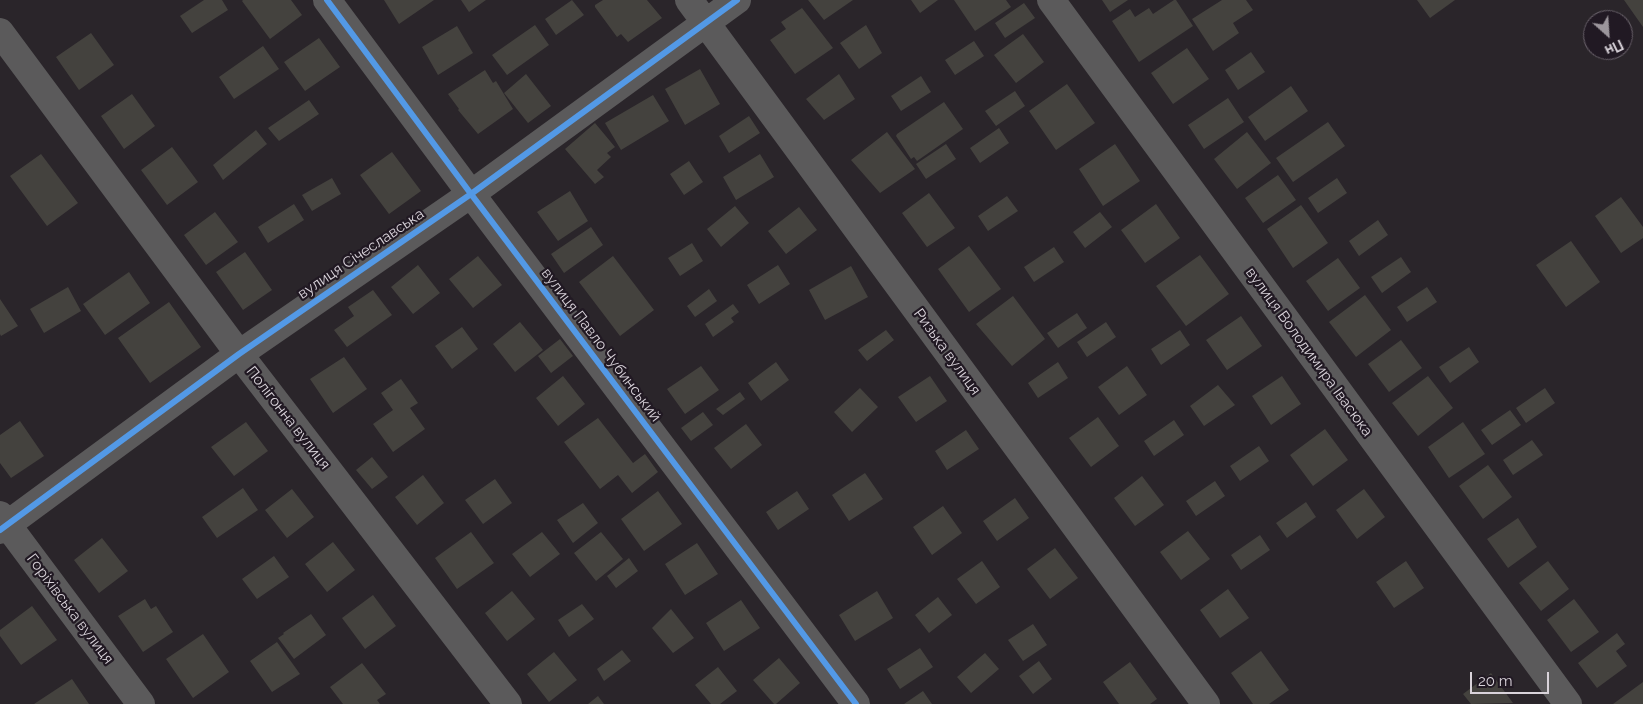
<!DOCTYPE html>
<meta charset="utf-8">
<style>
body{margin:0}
#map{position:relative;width:1643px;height:704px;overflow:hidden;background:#2a252a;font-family:Raleway,sans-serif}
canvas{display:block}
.north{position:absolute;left:1583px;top:10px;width:50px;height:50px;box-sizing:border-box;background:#211923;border:1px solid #6b636c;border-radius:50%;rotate:154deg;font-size:14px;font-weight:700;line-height:20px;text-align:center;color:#d9d3da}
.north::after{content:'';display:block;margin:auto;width:18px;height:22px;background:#9c969c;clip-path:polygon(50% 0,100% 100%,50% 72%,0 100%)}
.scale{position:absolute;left:1470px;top:672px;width:79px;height:22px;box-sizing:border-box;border:2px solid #d9d3da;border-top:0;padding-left:6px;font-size:15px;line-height:18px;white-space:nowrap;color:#d9d3da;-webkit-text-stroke:4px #211923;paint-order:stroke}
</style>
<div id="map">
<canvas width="1643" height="704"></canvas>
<div class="north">Пн</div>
<div class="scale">20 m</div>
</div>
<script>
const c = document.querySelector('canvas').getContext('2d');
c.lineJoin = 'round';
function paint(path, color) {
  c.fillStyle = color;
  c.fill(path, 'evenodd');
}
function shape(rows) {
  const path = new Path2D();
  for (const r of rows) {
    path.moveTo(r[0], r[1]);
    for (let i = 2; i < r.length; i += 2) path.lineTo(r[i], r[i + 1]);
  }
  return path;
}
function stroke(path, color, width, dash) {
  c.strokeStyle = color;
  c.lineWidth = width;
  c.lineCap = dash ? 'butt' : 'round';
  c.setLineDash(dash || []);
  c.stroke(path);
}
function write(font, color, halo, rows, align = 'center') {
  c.font = font + ' Raleway,sans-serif';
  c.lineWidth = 4.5;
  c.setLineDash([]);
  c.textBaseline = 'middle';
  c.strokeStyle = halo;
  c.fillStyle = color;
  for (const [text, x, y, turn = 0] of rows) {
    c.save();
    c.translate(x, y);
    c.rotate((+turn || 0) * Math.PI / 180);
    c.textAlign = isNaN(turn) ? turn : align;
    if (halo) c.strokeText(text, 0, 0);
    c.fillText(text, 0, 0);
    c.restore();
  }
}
paint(shape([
 [204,0,222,0,228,10,192,33,180,16],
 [243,0,291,0,302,15,270,39,242,1],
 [384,0,434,0,399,24],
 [461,0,486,0,469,12],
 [572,0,584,15,556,35,545,19],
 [603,0,647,0,662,18,628,42,621,34,617,37,595,7,595,5],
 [808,0,853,0,824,20],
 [911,0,938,0,920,13],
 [954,0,1006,0,1011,7,975,31],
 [1102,0,1128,0,1110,12],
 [1174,0,1176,0,1193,26,1139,62,1112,21,1130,9,1135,17,1149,8,1153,14],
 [1222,0,1246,0,1253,10,1233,23,1239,33,1213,51,1192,19],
 [1417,0,1455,0,1430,18],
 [1624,0,1643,0,1643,27],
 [1024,3,1035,18,1005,38,995,23],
 [802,8,833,48,795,74,770,40,786,29,781,22],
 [535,25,549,45,507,75,492,55],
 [866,25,882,53,859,69,840,43],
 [457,26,473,53,438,75,422,47],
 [91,33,114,65,79,90,56,57],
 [1023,34,1044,62,1016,83,994,55],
 [319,38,340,67,305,91,284,62],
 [974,41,984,56,955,75,945,60],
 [263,46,279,69,234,99,219,77],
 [1187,48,1209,79,1173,104,1151,73],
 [1251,52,1265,72,1238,90,1225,70],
 [700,69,720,104,685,125,665,89],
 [485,70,493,83,496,81,513,109,478,134,458,110,459,109,448,94],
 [526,74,551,106,528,123,504,93],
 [839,74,855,99,824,120,806,99],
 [921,76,931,92,901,111,891,96],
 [1067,84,1095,123,1056,150,1029,111],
 [1291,86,1308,111,1265,141,1248,117],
 [1015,91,1025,106,996,126,985,111],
 [132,94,155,126,124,149,101,116],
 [653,95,669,121,621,150,605,123],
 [1228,98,1244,122,1204,149,1188,125],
 [309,100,319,114,279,141,268,128],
 [944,102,963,129,917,161,914,157,911,159,896,136,897,134],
 [749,116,760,133,729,153,719,136],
 [1328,122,1345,146,1293,182,1276,158],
 [595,123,615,147,607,153,611,157,597,170,604,177,595,184,565,149],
 [999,128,1009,143,980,163,970,148],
 [256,130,267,144,223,180,213,165],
 [887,132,915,169,880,193,851,160],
 [1247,132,1271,163,1237,189,1214,159],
 [946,144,956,159,926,179,916,164],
 [1115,144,1140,181,1103,206,1079,169],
 [172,147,198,182,167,205,141,170],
 [392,152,421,191,389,214,360,175],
 [41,154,78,203,47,226,10,176],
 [760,154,774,177,736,200,723,177],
 [689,161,703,182,684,195,670,174],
 [1278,175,1296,200,1263,223,1245,198],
 [332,178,341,194,312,211,302,195],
 [1337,178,1347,193,1318,213,1308,198],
 [570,191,588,221,558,241,537,212],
 [929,193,955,228,927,247,902,213],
 [1007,196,1018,211,988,231,978,216],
 [1621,197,1643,227,1643,238,1621,253,1595,216],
 [294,204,304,220,268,243,258,227],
 [1156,204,1180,238,1145,263,1121,230],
 [1301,205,1328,243,1293,268,1267,229],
 [735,206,749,223,721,247,707,229],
 [799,207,817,230,786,254,768,231],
 [215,212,238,242,206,265,184,235],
 [1100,212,1112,227,1085,248,1073,232],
 [1378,220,1388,235,1359,256,1349,241],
 [591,227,603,245,564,273,551,254],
 [1571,241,1600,282,1566,307,1536,265],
 [692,243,703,261,680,276,668,258],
 [969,246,1001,289,969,312,938,269],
 [1054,247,1064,262,1034,282,1024,267],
 [245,252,272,290,243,310,216,272],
 [1200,255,1229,294,1186,326,1156,286],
 [478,256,502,285,473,308,449,279],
 [613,256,654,310,620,336,579,282],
 [1401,257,1411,272,1382,293,1371,277],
 [1338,258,1360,288,1328,311,1306,281],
 [418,265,440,293,413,314,391,287],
 [778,265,790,284,759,304,747,285],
 [851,266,868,297,825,320,809,290],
 [129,272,150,303,105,335,83,304],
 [68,287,81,311,44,333,30,309],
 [1427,287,1437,302,1407,322,1397,307],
 [709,289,717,301,695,317,687,306],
 [373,290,392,315,347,347,334,330,354,316,348,307],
 [1365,295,1391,330,1356,357,1329,322],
 [1013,296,1045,339,1012,366,976,324],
 [0,299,18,326,1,336,0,334],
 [169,302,201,347,150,383,118,338],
 [733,304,739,312,731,318,734,322,713,337,705,324],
 [1077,313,1087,328,1058,348,1047,333],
 [1241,316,1262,346,1227,370,1206,340],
 [520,322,543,350,515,372,493,344],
 [1106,322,1116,337,1087,357,1077,342],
 [462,327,478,349,452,369,435,346],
 [886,330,894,340,867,361,858,350],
 [1180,330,1190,345,1161,365,1151,349],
 [560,339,573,356,551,373,538,356],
 [1401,340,1422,368,1389,392,1368,364],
 [1469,347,1479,362,1450,383,1439,367],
 [344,357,367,389,333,413,310,379],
 [776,362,789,380,761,401,748,383],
 [1058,362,1068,378,1038,398,1028,383],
 [701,366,719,390,685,414,667,389],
 [1127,366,1147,395,1119,415,1098,387],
 [563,376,585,404,558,426,536,398],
 [930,376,947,401,916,422,898,397],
 [1282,376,1301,404,1271,425,1252,396],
 [1428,376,1453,408,1418,436,1392,403],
 [401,379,418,403,410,408,425,429,393,452,373,424,393,410,381,393],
 [1218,385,1235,405,1204,426,1190,406],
 [860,388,878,407,852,432,834,412],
 [1545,388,1555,403,1526,423,1516,408],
 [740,392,745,399,723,415,716,409],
 [1510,410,1521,425,1492,445,1481,430],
 [703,412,713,425,691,441,681,428],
 [1098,417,1119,446,1091,467,1069,438],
 [598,418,633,463,645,454,658,472,632,493,618,475,600,489,564,442],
 [1174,420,1184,435,1154,456,1144,441],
 [20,421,44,456,11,478,0,463,0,435],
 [246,422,268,451,234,476,211,447],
 [1463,422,1485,454,1449,478,1428,447],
 [746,424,762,445,731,469,714,448],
 [1325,429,1348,460,1313,486,1290,455],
 [966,430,979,449,947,470,935,451],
 [1532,440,1543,455,1513,475,1503,460],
 [1259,446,1269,461,1240,481,1230,466],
 [372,457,388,477,372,489,356,470],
 [1488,465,1512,497,1483,519,1459,486],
 [865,473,883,499,849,521,832,495],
 [423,475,444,503,417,525,395,497],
 [1142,476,1164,505,1135,526,1114,498],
 [495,479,512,503,483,524,465,500],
 [1215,481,1225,496,1196,516,1186,501],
 [243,488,258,510,217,538,202,517],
 [292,489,314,517,287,538,265,510],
 [1364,489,1385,517,1357,539,1336,510],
 [658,491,682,524,644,551,621,519],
 [797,491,809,509,778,530,766,512],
 [1015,498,1029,518,997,541,983,521],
 [1306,502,1316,517,1287,538,1276,523],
 [583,503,598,523,573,543,557,520],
 [943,506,962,533,932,555,913,527],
 [1518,518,1537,547,1508,568,1487,539],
 [1188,531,1210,559,1181,580,1160,552],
 [471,532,494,563,457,589,435,558],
 [542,532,560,554,530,577,512,554],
 [601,532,623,559,596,581,574,553],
 [1260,535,1270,550,1241,570,1231,555],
 [102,538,128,571,99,593,74,560],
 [333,542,355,570,327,592,305,564],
 [697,543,718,574,685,595,665,564],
 [1055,548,1078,578,1050,599,1027,569],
 [274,556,289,577,257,599,242,579],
 [629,558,638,571,616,588,607,576],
 [982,561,1000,587,976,604,957,579],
 [1406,561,1424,588,1394,608,1376,582],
 [1548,561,1569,589,1541,611,1519,583],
 [1228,589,1249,618,1220,638,1200,610],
 [512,591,535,619,507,641,485,613],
 [877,591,893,618,855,641,839,615],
 [373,595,396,626,365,649,342,618],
 [938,597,952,615,929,633,915,615],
 [145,599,151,609,156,606,173,632,143,652,118,616],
 [1574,599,1599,632,1571,652,1547,620],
 [741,600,760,628,724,651,706,623],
 [582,604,594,619,569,637,558,620],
 [32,606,57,640,21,665,0,636,0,630],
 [671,609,694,638,673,653,652,628],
 [311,614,326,635,294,659,278,638,284,634,283,633],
 [1033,624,1047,645,1023,661,1008,640],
 [1617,633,1625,644,1616,651,1627,666,1597,688,1578,663],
 [203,634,229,672,193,698,166,659],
 [277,642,300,674,272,692,250,661],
 [920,648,933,667,900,689,887,669],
 [622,650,631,661,604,681,597,669],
 [1261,651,1289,690,1269,704,1253,704,1231,673],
 [554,652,577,680,549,702,527,674],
 [985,653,999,669,971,693,957,677],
 [779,658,800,683,776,704,774,704,753,680],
 [1039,661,1052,679,1033,694,1019,676],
 [1130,662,1157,699,1150,704,1119,704,1103,682],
 [362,663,386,694,377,700,380,704,343,704,330,687],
 [718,667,737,691,720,704,711,704,695,685],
 [1491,673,1513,703,1471,704,1463,694],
 [72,679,89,704,34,704],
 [1643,682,1643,704,1613,704],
 [923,691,932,704,904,704],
 [598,696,604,704,588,704]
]), '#44423e');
stroke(shape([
 [327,0,471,194,856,704],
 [689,0,1206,704],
 [1051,0,1568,704],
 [0,32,239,354,508,704],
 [0,515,141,704],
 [0,530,239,354,471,194,737,0]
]), '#5b5a5b', 28);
stroke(shape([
 [327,0,471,194,856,704],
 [0,530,239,354,471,194,737,0]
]), '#5399e6', 6);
write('15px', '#d9d3da', '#211923', [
 ["вулиця Січеславська",361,254,-34],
 ["вулиця Павло Чубинський",601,345,53],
 ["Ризька вулиця",947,352,54],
 ["вулиця Володимира Івасюка",1309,352,54],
 ["Полігонна вулиця",288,418,52],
 ["Горіхівська вулиця",70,609,53]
]);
</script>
